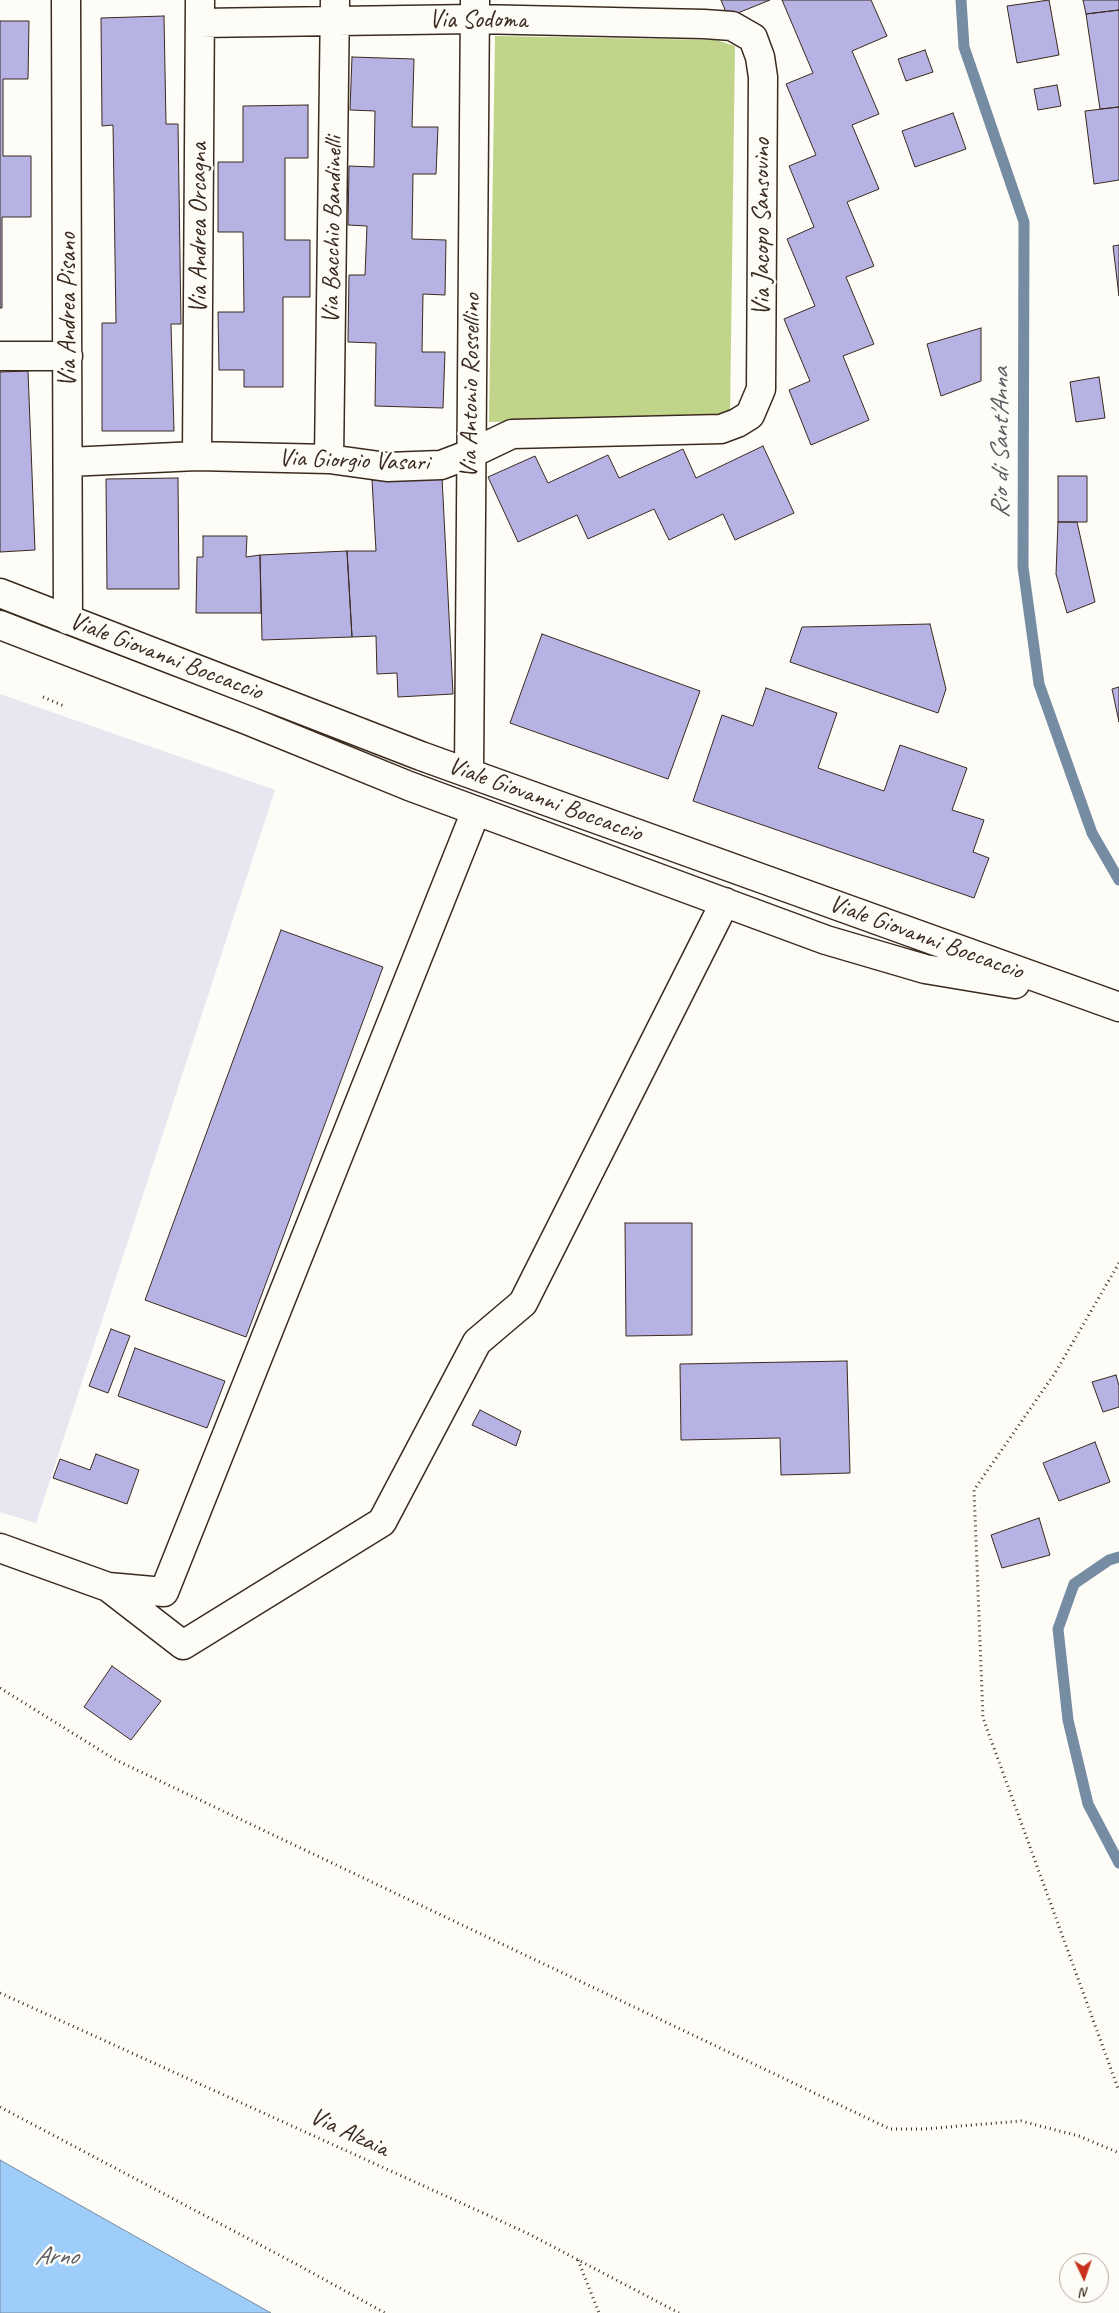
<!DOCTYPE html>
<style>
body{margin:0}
#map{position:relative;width:1119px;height:2313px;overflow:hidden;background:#fdfcf7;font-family:Caveat,sans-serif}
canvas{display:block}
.north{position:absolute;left:1059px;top:2253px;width:50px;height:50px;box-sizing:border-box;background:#fdfcf7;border:1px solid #afa8a0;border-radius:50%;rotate:177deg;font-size:14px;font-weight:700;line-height:20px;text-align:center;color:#3b2a1e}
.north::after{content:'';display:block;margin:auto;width:18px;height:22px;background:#c8321e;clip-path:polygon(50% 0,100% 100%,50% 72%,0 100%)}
</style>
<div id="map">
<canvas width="1119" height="2313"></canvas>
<div class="north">N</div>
</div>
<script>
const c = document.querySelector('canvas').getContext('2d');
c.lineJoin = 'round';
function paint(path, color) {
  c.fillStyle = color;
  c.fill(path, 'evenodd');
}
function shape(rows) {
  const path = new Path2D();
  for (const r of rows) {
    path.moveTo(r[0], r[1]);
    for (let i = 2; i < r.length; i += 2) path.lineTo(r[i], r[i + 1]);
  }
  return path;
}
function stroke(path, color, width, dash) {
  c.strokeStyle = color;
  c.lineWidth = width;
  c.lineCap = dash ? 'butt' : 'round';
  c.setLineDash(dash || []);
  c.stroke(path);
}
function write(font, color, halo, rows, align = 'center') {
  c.font = font + ' Caveat,sans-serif';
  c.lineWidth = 5;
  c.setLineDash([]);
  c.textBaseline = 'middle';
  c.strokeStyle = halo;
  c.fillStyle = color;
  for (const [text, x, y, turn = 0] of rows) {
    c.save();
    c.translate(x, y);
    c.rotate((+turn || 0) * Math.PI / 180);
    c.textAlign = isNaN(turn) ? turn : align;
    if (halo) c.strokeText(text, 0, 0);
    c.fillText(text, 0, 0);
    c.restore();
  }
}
paint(shape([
 [0,694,275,790,36,1523,0,1512]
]), '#e8e6f1');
paint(shape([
 [495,36,716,40,735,46,730,416,489,422]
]), '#c1d58a');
const water = shape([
 [0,2160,271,2313,0,2313,0,2160]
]);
paint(water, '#9ecdfa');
stroke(water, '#768ca2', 1);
stroke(shape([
 [961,0,964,47,1024,222,1023,567,1039,684,1092,833,1119,880],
 [1119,1557,1109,1560,1074,1584,1058,1629,1068,1720,1088,1804,1119,1863]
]), '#768ca2', 11);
const building = shape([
 [721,0,770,0,728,17,721,0],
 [782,0,871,0,887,36,852,51,879,114,852,125,879,189,847,202,874,266,846,277,874,344,843,356,869,420,811,445,789,390,810,381,784,319,815,306,787,239,814,227,789,166,816,155,786,84,813,73,782,0],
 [1049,0,1059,55,1017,63,1007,6,1049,0],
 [1083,0,1119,0,1119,10,1086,14,1083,0],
 [1119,10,1119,107,1100,109,1086,14,1119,10],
 [164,16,166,124,178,124,181,324,171,324,174,431,102,431,102,323,116,323,113,125,102,126,101,18,164,16],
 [0,21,29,21,28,79,3,79,3,156,31,156,31,217,2,217,2,308,0,308,0,21],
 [925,50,933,72,906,81,898,59,925,50],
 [352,57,414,59,412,127,438,127,436,174,413,174,412,239,446,240,445,295,423,294,422,352,445,352,443,408,375,406,376,343,348,342,349,275,365,275,367,226,348,225,349,166,374,167,375,111,350,110,352,57],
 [1057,85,1061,106,1038,110,1034,89,1057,85],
 [308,105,308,158,285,158,285,240,310,240,310,297,283,297,283,387,244,387,244,370,219,370,218,312,244,312,243,232,218,232,218,162,243,162,243,106,308,105],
 [1119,107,1119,180,1094,184,1085,111,1119,107],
 [953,113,966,149,915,167,902,131,953,113],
 [1119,245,1119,296,1113,246,1119,245],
 [981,328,981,381,941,396,927,344,981,328],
 [28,371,35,550,0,552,0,372,28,371],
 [1099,377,1105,418,1076,422,1070,382,1099,377],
 [763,446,794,513,735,540,723,514,669,540,654,509,588,539,577,515,518,542,488,477,535,456,548,483,608,455,619,478,683,449,696,478,763,446],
 [1058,476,1087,476,1087,522,1058,522,1058,476],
 [442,477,453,694,398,697,397,673,377,674,376,636,352,637,347,551,376,551,372,480,442,477],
 [178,478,179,589,107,589,106,479,178,478],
 [1058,522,1077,522,1095,602,1067,613,1056,574,1058,522],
 [203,536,247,536,246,557,260,555,261,613,196,613,197,557,203,557,203,536],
 [347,551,352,637,262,640,260,555,347,551],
 [930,624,946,689,938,713,790,662,802,627,930,624],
 [542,634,700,691,668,779,510,723,542,634],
 [1119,687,1119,722,1112,689,1119,687],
 [766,688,837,713,818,768,884,791,900,745,967,768,952,810,984,820,973,852,989,858,974,898,693,801,722,715,753,726,766,688],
 [281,930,383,967,246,1337,145,1300,281,930],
 [625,1223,692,1223,692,1335,626,1336,625,1223],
 [111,1329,130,1336,108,1393,89,1386,111,1329],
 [135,1348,225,1381,207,1428,118,1396,135,1348],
 [847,1361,850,1473,781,1475,780,1438,681,1440,680,1364,847,1361],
 [1116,1375,1119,1386,1119,1407,1103,1412,1092,1382,1116,1375],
 [480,1410,521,1431,516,1446,472,1425,480,1410],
 [1095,1442,1110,1482,1059,1501,1043,1463,1095,1442],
 [96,1454,139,1470,127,1504,53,1478,60,1459,90,1470,96,1454],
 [1039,1518,1050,1555,1002,1568,991,1535,1039,1518],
 [112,1666,161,1701,131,1740,84,1707,112,1666]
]);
paint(building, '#b6b2e3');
stroke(building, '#3b2a1e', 1);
const minor = shape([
 [66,0,68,620],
 [0,356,68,356],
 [197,456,200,0],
 [329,459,335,0],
 [68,462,197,456,329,459,387,467,441,465,470,454,512,434,721,429,737,423,750,415,761,389,763,77,760,57,753,38,732,26,704,24,475,19,200,23],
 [0,593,421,756,1119,1007],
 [0,625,247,720,409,786,826,940,925,969,1015,984],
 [469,772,475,0],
 [0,1548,108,1587,164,1592,476,811],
 [108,1587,183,1645,382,1522,477,1342,523,1303,725,902]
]);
stroke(minor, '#3b2a1e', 31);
stroke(shape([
 [43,697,64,706],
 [1119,1263,1055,1373,974,1490,983,1718,1119,2091],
 [0,1688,116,1760,890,2129,924,2129,1021,2121,1079,2136,1119,2153],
 [0,1993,527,2233,679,2313],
 [0,2107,298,2265,385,2313],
 [578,2260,599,2313]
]), '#3b2a1e', 3, [1, 4]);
stroke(minor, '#fdfcf7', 28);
write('25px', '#3b2a1e', '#fdfcf7', [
 ["Via Sodoma",478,20],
 ["Via Jacopo Sansovino",762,227,-90],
 ["Via Andrea Orcagna",199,228,-90],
 ["Via Bacchio Bandinelli",333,230,-89],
 ["Via Andrea Pisano",68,310,-90],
 ["Via Antonio Rossellino",471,386,-89],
 ["Via Giorgio Vasari",354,461,2],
 ["Viale Giovanni Boccaccio",166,657,21],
 ["Viale Giovanni Boccaccio",545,800,20],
 ["Viale Giovanni Boccaccio",926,938,20],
 ["Via Alzaia",349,2133,25]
]);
write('italic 26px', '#595b60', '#fdfcf7', [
 ["Rio di Sant'Anna",1001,443,-90],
 ["Arno",56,2257]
]);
</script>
